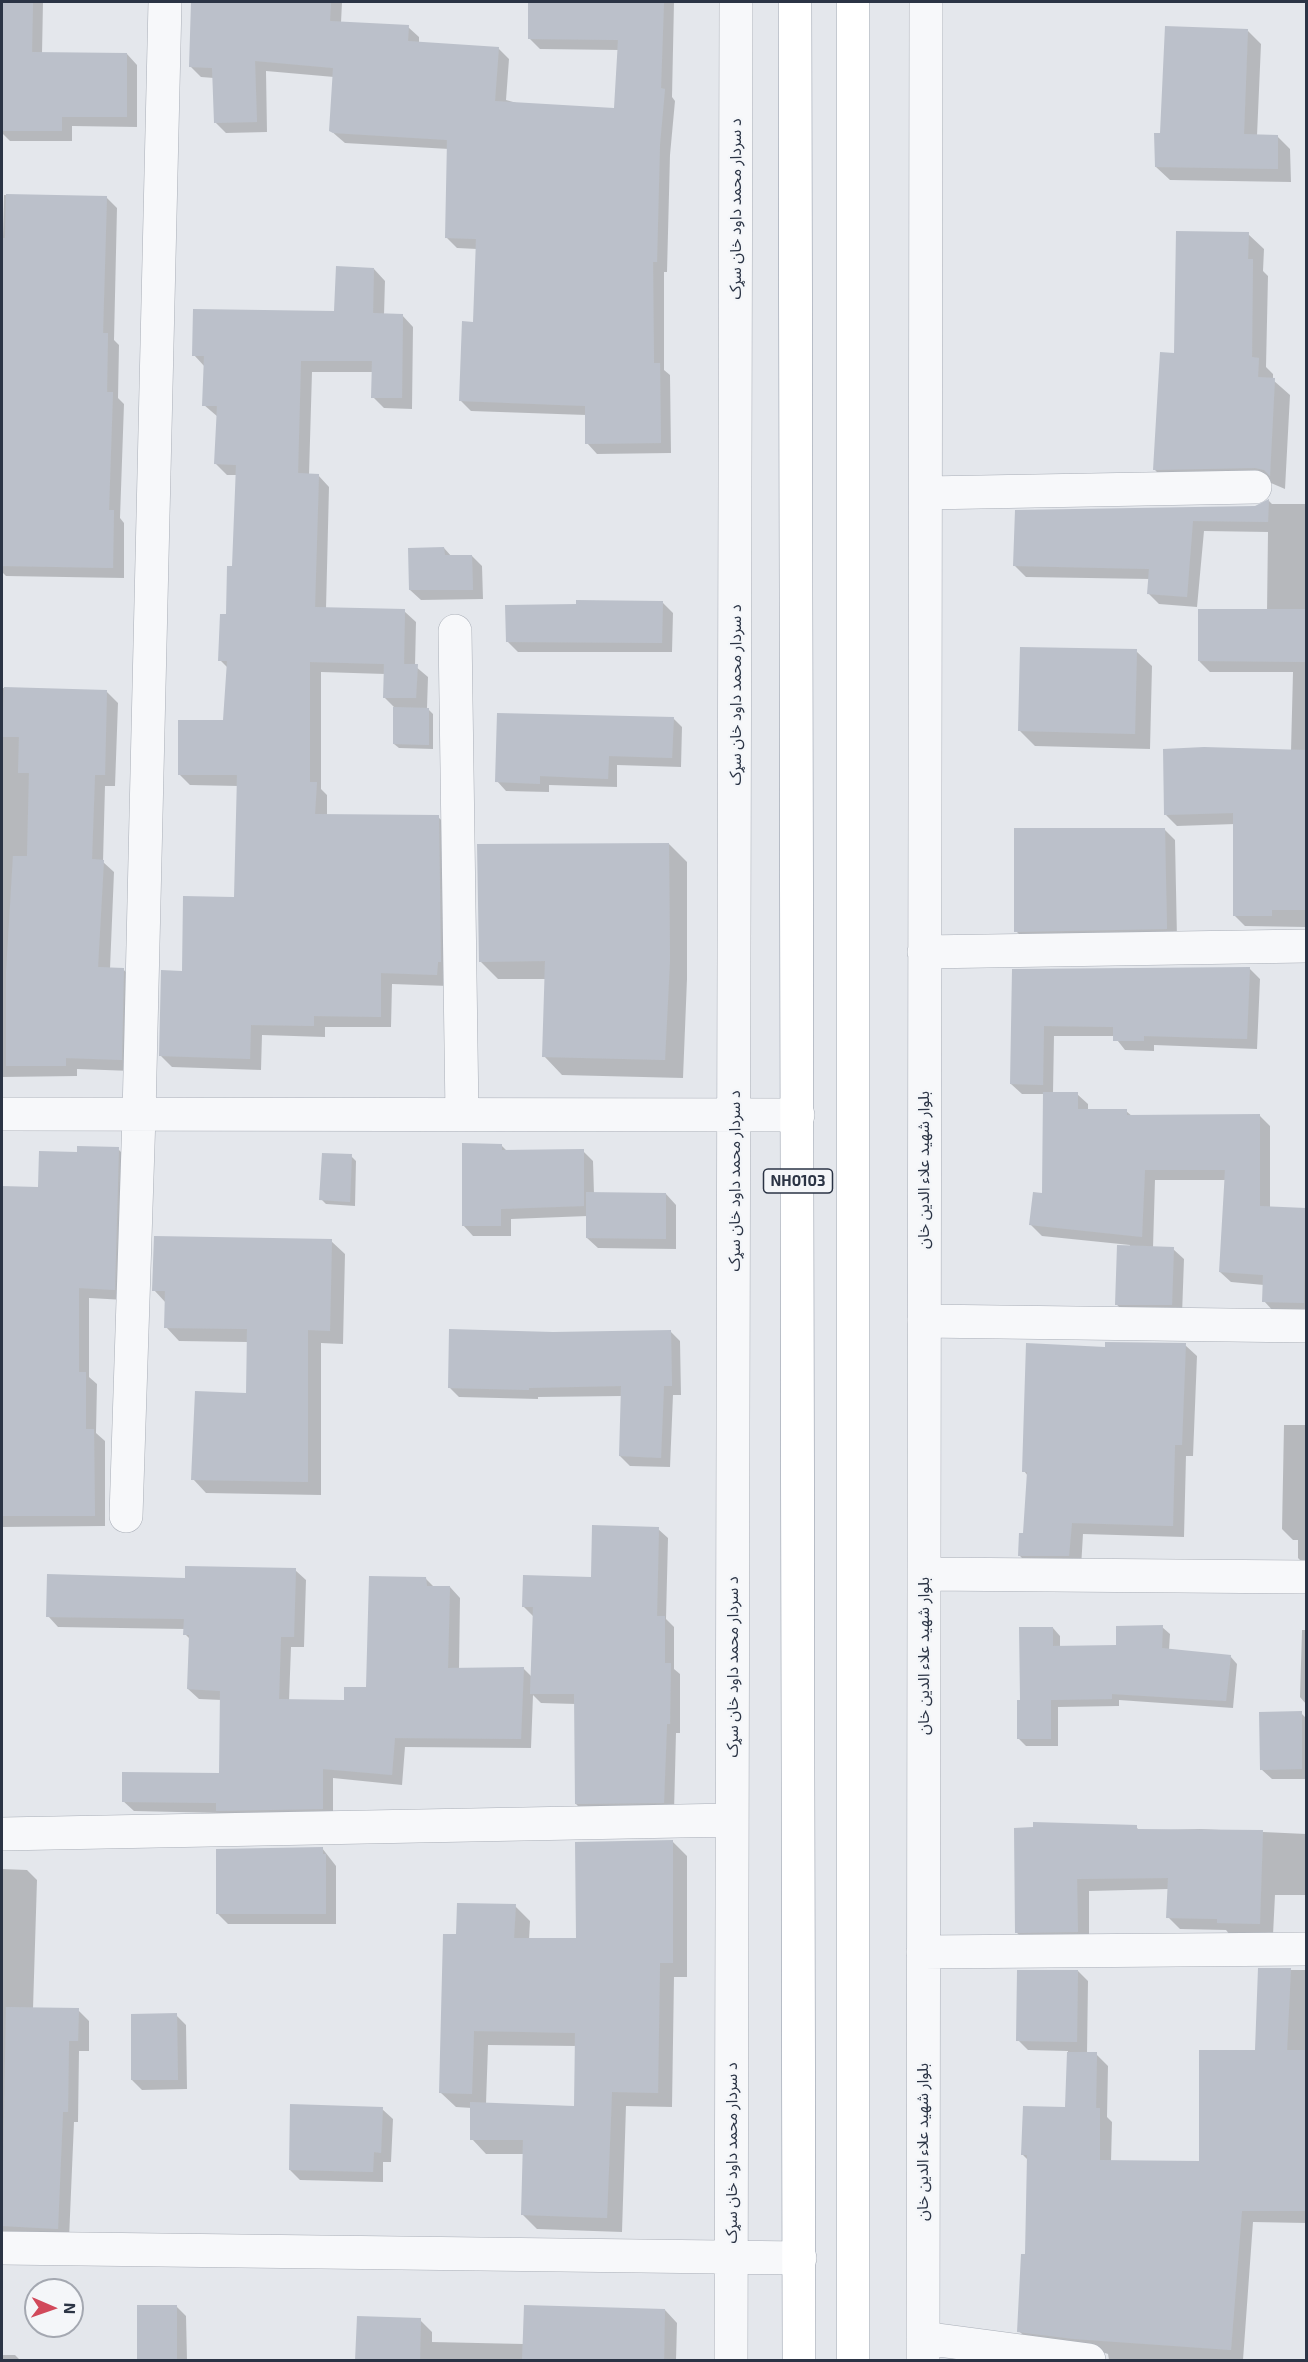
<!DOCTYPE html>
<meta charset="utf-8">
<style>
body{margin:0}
#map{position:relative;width:1308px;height:2362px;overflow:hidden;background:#e4e7ec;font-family:"Exo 2",sans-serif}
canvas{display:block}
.frame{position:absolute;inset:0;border:3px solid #2b3445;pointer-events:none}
.north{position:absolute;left:24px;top:2278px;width:60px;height:60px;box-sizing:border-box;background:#f4f6f9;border:2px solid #a4a8b1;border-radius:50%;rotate:92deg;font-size:16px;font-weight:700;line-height:24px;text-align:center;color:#2b3445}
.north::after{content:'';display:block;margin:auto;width:21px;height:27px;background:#d1495b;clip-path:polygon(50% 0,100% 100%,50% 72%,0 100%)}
</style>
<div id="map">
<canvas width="1308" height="2362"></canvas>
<div class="frame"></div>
<div class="north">N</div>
</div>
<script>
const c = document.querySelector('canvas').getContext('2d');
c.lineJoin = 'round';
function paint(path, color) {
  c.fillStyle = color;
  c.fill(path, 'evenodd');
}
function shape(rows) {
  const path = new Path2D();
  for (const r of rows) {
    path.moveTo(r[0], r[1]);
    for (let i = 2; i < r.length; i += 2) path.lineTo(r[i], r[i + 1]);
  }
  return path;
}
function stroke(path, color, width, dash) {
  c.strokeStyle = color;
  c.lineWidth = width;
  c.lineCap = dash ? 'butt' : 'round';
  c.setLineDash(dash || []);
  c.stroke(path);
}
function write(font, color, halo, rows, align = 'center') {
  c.font = font + ' "Exo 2","Noto Sans Arabic",sans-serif';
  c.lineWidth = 4.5;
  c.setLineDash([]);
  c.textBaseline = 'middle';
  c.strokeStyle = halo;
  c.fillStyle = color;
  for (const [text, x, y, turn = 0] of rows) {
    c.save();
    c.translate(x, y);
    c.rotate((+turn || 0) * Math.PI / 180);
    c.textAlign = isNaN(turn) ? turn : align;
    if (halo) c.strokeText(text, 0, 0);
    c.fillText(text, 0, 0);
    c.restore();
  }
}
paint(shape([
 [2,2,43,2,42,54,127,54,137,65,137,127,72,126,72,141,10,141,2,133],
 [192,2,342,2,341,23,408,27,419,37,419,43,498,48,509,59,506,100,524,105,616,110,619,50,540,49,529,38,529,2,674,2,672,97,675,101,670,155,667,272,664,272,664,370,670,375,671,453,597,454,587,443,586,415,471,411,461,401,474,323,477,249,457,248,447,238,449,149,345,143,331,131,334,77,266,71,267,132,226,133,215,122,214,78,201,77,191,67],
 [1248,31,1261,44,1257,136,1277,136,1290,149,1291,182,1170,180,1156,167,1162,134],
 [4,195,106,197,117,208,114,340,119,345,118,398,124,404,120,518,124,523,124,578,6,576,2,572,2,276],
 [1248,234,1264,249,1263,271,1268,276,1266,367,1273,374,1273,380,1290,395,1285,489,1271,483,1170,485,1155,470,1175,355],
 [374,269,385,281,384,315,402,315,413,327,412,409,384,408,373,397,373,372,312,372,309,475,318,475,329,487,326,609,404,611,416,622,415,666,428,677,427,708,433,714,433,749,399,748,394,744,395,708,384,697,385,674,321,672,321,789,327,795,327,816,438,817,450,828,448,986,392,984,391,1027,325,1027,325,1037,262,1035,261,1070,172,1067,161,1056,183,973,236,899,238,786,190,785,179,774,224,721,228,668,220,660,233,568,237,475,227,475,216,464,218,417,204,405,205,367,194,355,336,312],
 [1269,501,1272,504,1306,504,1306,927,1245,926,1234,915,1235,824,1177,826,1166,815,1291,751,1293,672,1210,672,1199,661,1267,611,1268,532,1204,531,1197,607,1159,604,1148,593,1150,579,1026,577,1015,566,1016,512,1256,507],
 [444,548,452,557,472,556,482,566,483,599,421,600,410,590],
 [663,603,673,613,672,652,518,652,507,641],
 [1136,651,1152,666,1150,749,1035,746,1020,731],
 [2,688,106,691,118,703,115,786,105,786,103,862,114,872,110,969,123,969,134,981,132,1071,77,1069,77,1076,2,1077],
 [673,718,682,727,681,767,617,765,617,787,549,785,549,792,506,791,497,781],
 [1165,830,1175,840,1177,939,1026,941,1016,931],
 [669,844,687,862,687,979,683,1078,562,1075,544,1056,546,979,498,979,480,961],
 [1249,968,1260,979,1257,1049,1154,1045,1154,1051,1125,1050,1114,1036,1054,1036,1053,1093,1077,1094,1088,1104,1088,1110,1126,1111,1132,1116,1260,1116,1270,1126,1270,1208,1306,1210,1306,1313,1274,1312,1264,1301,1264,1285,1231,1282,1220,1272,1226,1180,1155,1180,1153,1248,1173,1249,1184,1259,1182,1315,1127,1314,1116,1304,1130,1245,1042,1236,1031,1225,1044,1195,1044,1094,1022,1094,1011,1084,1013,971],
 [1305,1061,1306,1061,1306,1137,1305,1136],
 [501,1145,508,1152,583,1151,593,1161,594,1194,666,1194,676,1205,676,1249,598,1248,587,1238,588,1216,511,1219,511,1236,473,1236,463,1225],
 [118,1149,129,1160,125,1300,89,1298,89,1377,97,1384,96,1433,105,1441,105,1526,2,1527,2,1188,40,1189,78,1153],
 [351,1156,356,1161,355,1206,326,1204,321,1199],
 [331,1241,345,1254,343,1344,321,1343,321,1495,206,1493,193,1479,248,1394,248,1342,179,1341,166,1327,166,1303,154,1290],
 [670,1331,680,1341,681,1395,673,1395,670,1467,630,1466,620,1456,622,1396,538,1397,538,1399,459,1397,450,1388,553,1333],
 [1185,1345,1197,1356,1193,1456,1186,1456,1184,1537,1083,1534,1081,1568,1031,1567,1019,1555,1024,1535,1028,1476,1024,1471,1106,1348],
 [1306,1417,1306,1566,1298,1558,1298,1540,1293,1540,1282,1529,1284,1425,1306,1425],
 [658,1529,668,1538,666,1619,674,1627,674,1669,680,1674,680,1733,676,1733,674,1812,586,1814,576,1804,575,1704,541,1703,533,1695,531,1748,405,1747,402,1785,333,1778,333,1819,228,1821,220,1813,134,1811,123,1801,221,1774,222,1700,199,1699,188,1689,190,1639,185,1634,185,1629,58,1627,48,1616,186,1579,295,1570,306,1580,304,1647,291,1647,289,1701,345,1701,368,1689,426,1579,434,1587,450,1587,460,1598,459,1669,523,1668,532,1677,534,1617,523,1606,593,1579],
 [1162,1627,1170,1634,1169,1650,1230,1656,1237,1664,1233,1708,1119,1700,1119,1706,1058,1707,1058,1746,1026,1746,1018,1738,1021,1701,1053,1628,1060,1636,1060,1647,1117,1647],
 [1302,1630,1306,1630,1306,1704,1300,1697],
 [1301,1713,1306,1718,1306,1779,1272,1779,1261,1769],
 [1136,1827,1140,1831,1200,1829,1306,1834,1306,1895,1275,1895,1273,1935,1230,1935,1226,1930,1180,1929,1168,1917,1169,1889,1089,1891,1089,1944,1029,1944,1016,1932],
 [672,1841,687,1856,687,1977,674,1977,672,2107,626,2106,622,2232,537,2229,522,2214,524,2154,486,2154,472,2139,472,2108,456,2107,441,2093,458,1936,515,1906,530,1921,529,1940,577,1939],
 [488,2045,577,2046,576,2107,486,2104],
 [322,1848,336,1866,336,1924,228,1924,218,1914],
 [2,1869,27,1870,37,1880,33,2009,78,2010,89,2021,89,2051,79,2051,78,2122,74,2122,69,2239,7,2236,2,2231],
 [1260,1970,1306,1970,1306,2223,1253,2222,1243,2360,1109,2360,1108,2354,1105,2353,1031,2343,1019,2331,1027,2256,1028,2160,1023,2155,1066,2109,1068,2051,1028,2050,1018,2040,1078,1971,1088,1981,1087,2054,1096,2054,1108,2066,1107,2117,1112,2122,1111,2162,1201,2162,1256,2051],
 [176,2015,186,2025,187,2089,142,2090,132,2080],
 [382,2109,393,2119,391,2162,383,2162,383,2182,300,2180,290,2170],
 [176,2306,186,2316,187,2360,139,2360],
 [665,2310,677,2323,676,2360,357,2360,420,2320,432,2332,432,2342,524,2344],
 [2,2355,15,2355,20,2360,2,2360]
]), '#0003');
paint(shape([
 [2,2,33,2,32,52,127,53,127,117,62,117,62,131,2,131],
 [191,2,331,2,330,21,409,25,408,41,499,47,495,101,614,108,618,40,528,39,528,2,664,2,661,88,665,89,660,144,657,262,653,262,654,363,660,363,661,443,585,444,585,406,459,401,462,321,473,322,476,239,445,238,447,140,333,133,329,131,333,68,255,61,257,122,214,123,212,68,189,67],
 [1165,26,1248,29,1244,134,1278,135,1278,169,1155,167,1154,133,1160,133],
 [6,194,107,196,103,333,108,333,107,392,113,392,109,510,114,510,113,568,2,566,2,238,5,238],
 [1176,231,1249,232,1248,259,1253,259,1252,357,1259,358,1258,377,1275,378,1270,476,1264,470,1255,468,1153,470,1160,352,1174,353],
 [336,266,374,268,373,313,403,314,402,398,371,398,372,361,301,361,298,473,319,474,315,607,405,609,404,664,418,664,416,698,383,698,384,664,310,662,310,782,317,782,315,814,439,815,441,962,438,962,437,975,381,973,381,1017,314,1016,314,1026,251,1025,250,1059,159,1056,161,970,182,971,183,896,234,897,237,775,178,775,178,720,223,720,227,661,218,661,220,614,226,614,227,566,232,566,236,465,214,464,217,406,202,406,204,356,192,356,193,309,334,311],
 [1269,499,1268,522,1193,521,1187,597,1147,594,1149,569,1013,566,1015,510,1255,506],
 [444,547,445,555,472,555,473,590,409,590,408,548],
 [576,600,663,601,662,643,506,642,505,605,576,604],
 [1198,609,1306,609,1306,662,1198,661],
 [1020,647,1137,649,1135,734,1018,731],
 [4,687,107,690,105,775,95,775,92,859,104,860,98,967,124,968,122,1060,66,1058,66,1066,6,1066,6,973,13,856,27,856,29,773,18,773,19,737,2,737],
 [393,707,429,708,429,745,393,744],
 [497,713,674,717,672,758,609,756,608,779,540,776,540,784,495,782],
 [1204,747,1306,750,1306,910,1272,910,1272,916,1233,916,1233,813,1164,815,1163,749],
 [1014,828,1165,828,1167,929,1014,932],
 [669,843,670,960,665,1060,542,1057,545,961,479,962,477,844],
 [1250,967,1247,1039,1144,1036,1144,1041,1113,1041,1113,1027,1044,1026,1043,1085,1010,1084,1012,969],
 [1043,1092,1078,1092,1078,1109,1127,1109,1127,1115,1260,1114,1260,1206,1306,1208,1304,1303,1262,1302,1263,1275,1219,1272,1225,1170,1145,1170,1142,1237,1029,1225,1033,1192,1042,1193],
 [462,1143,502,1144,502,1150,584,1149,584,1206,501,1209,501,1226,462,1226],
 [77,1146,119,1147,115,1290,79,1288,79,1372,86,1372,86,1429,94,1429,95,1516,2,1516,2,1186,38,1187,39,1151,77,1152],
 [322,1153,352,1154,350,1202,319,1200],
 [586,1192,666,1193,666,1239,586,1238],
 [154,1236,332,1239,330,1331,308,1330,308,1482,191,1480,195,1391,246,1393,247,1329,164,1328,165,1291,152,1291],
 [1117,1245,1174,1247,1172,1305,1115,1305],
 [449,1329,553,1332,671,1330,672,1386,664,1386,661,1458,619,1456,621,1386,529,1388,529,1390,448,1388],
 [1105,1342,1186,1343,1182,1445,1175,1445,1173,1526,1072,1523,1069,1556,1018,1556,1019,1533,1023,1533,1027,1472,1022,1472,1026,1343,1105,1347],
 [592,1525,659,1527,657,1616,665,1616,665,1663,671,1663,670,1724,667,1724,664,1803,575,1804,574,1694,530,1694,533,1607,522,1607,523,1575,591,1577],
 [185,1566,296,1568,294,1637,281,1637,279,1699,344,1700,344,1687,366,1687,369,1576,426,1577,427,1586,450,1586,448,1668,524,1667,521,1739,395,1738,392,1775,323,1769,323,1809,216,1811,216,1803,122,1802,122,1772,219,1773,220,1691,187,1689,189,1635,183,1635,184,1619,46,1617,47,1574,185,1578],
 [1163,1625,1162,1648,1231,1655,1226,1701,1112,1694,1112,1699,1051,1700,1051,1739,1017,1739,1017,1700,1020,1700,1019,1627,1053,1627,1053,1646,1116,1645,1116,1626],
 [1302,1711,1302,1769,1260,1770,1259,1712],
 [1033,1822,1137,1825,1137,1829,1263,1830,1260,1924,1217,1923,1217,1919,1166,1918,1168,1878,1077,1879,1078,1932,1015,1933,1014,1828,1033,1827],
 [673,1840,673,1963,660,1963,658,2093,612,2092,607,2218,521,2215,523,2140,470,2140,470,2102,574,2106,575,2033,474,2031,472,2094,439,2093,443,1934,456,1934,457,1903,516,1904,514,1938,576,1938,575,1842],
 [323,1847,323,1854,326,1854,326,1914,216,1914,216,1849],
 [1258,1968,1291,1968,1287,2050,1306,2050,1306,2211,1242,2211,1231,2350,1074,2339,1017,2332,1021,2254,1025,2254,1027,2155,1021,2155,1023,2106,1065,2107,1067,2052,1097,2052,1096,2108,1100,2108,1100,2160,1199,2161,1199,2050,1255,2050],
 [1017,1970,1078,1970,1077,2042,1016,2041],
 [6,2007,79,2008,78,2041,69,2041,68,2112,63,2112,58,2229,2,2226],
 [177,2013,178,2080,131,2080,131,2014],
 [290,2104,383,2107,381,2153,374,2152,373,2172,289,2170],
 [137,2305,177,2305,177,2361,137,2361],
 [524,2305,665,2309,664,2361,522,2361],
 [357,2316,421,2318,420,2361,355,2361]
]), '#bbc0ca');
const minor = shape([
 [926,493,1255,487],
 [455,631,462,1114],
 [924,952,1306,946],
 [2,1114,798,1115],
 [924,1321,1306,1326],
 [126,1516,139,1115,165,2],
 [924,1574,1306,1577],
 [2,1834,732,1820],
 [923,1952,1306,1949],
 [2,2248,800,2258],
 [923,2338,1089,2360],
 [731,2360,736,2],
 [923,2360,926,2]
]);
const highway = shape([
 [795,2,799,2360],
 [853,2360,853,2]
]);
stroke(minor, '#a9aeb7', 34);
stroke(highway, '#8b94a3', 34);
stroke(minor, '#f7f8fa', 33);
stroke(highway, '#fff', 33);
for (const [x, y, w] of [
 [798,1181,69]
]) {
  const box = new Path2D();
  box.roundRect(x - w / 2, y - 12, w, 24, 4.5);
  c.fillStyle = '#f4f6f9';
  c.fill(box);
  stroke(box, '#2b3445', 1.5);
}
write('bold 15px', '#2b3445', null, [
 ["NH0103",798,1181]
]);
write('16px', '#2b3445', '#f4f6f9', [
 ["د سردار محمد داود خان سړک",736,209,-90],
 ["د سردار محمد داود خان سړک",736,695,-90],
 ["بلوار شهید علاء الدین خان",924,1170,-90],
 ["د سردار محمد داود خان سړک",735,1181,-90],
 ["بلوار شهید علاء الدین خان",924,1656,-90],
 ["د سردار محمد داود خان سړک",733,1667,-90],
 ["بلوار شهید علاء الدین خان",923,2142,-90],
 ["د سردار محمد داود خان سړک",732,2153,-90]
]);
</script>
